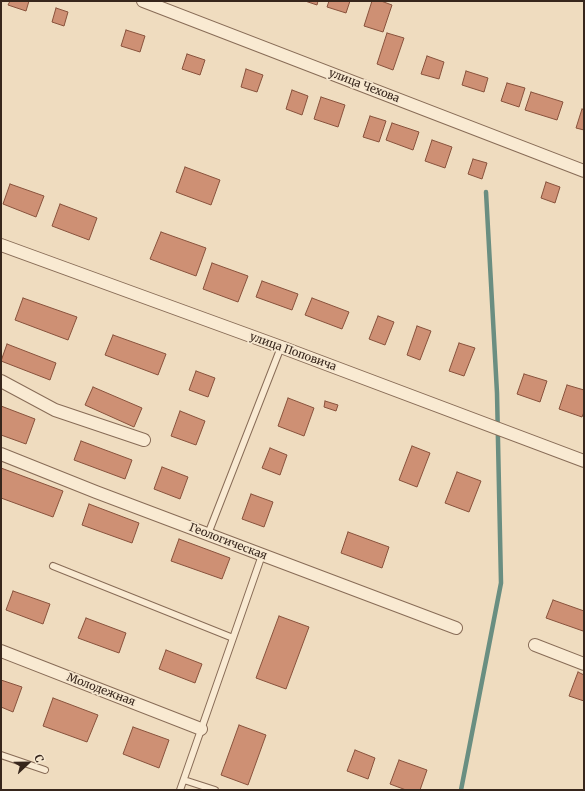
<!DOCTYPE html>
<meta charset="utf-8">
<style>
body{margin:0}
#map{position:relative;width:585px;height:791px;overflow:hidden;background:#efdcbf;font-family:Merriweather,serif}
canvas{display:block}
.frame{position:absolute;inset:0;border:2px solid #37261c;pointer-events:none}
.north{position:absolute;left:8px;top:743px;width:40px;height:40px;-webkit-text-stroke:3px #f6e7cf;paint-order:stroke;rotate:68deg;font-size:11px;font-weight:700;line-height:16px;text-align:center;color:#37261c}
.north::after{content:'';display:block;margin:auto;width:14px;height:18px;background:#37261c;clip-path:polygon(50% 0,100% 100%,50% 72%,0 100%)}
</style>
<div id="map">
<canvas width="585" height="791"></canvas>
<div class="frame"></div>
<div class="north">С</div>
</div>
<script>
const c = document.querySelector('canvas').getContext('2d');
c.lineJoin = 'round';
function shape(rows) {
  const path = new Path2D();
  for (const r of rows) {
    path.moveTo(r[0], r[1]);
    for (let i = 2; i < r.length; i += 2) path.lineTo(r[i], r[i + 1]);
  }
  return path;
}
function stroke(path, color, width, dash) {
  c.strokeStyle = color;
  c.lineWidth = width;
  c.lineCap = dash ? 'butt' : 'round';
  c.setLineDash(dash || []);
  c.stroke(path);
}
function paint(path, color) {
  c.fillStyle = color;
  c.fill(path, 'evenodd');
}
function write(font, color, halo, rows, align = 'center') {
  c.font = font + ' Merriweather,serif';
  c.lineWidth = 3.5;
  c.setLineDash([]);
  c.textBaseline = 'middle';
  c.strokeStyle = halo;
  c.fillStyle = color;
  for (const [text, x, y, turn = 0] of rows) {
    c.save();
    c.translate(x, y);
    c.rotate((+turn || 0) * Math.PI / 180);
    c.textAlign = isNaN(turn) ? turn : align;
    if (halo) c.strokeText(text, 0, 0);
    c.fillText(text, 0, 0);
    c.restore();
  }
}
stroke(shape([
 [461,790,501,583,497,393,486,192]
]), '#6a8e81', 4.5);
const building = shape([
 [10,1,29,1,26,11,8,5,10,1],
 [305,1,318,1,317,5,305,1],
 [329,1,350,1,346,13,327,7,329,1],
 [372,1,381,1,392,5,383,32,364,26,372,1],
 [56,8,68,12,64,26,52,22,56,8],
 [126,30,145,36,140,52,121,46,126,30],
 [387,33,404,38,393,70,377,64,387,33],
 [187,54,205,60,200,75,182,69,187,54],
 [427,56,444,62,439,79,421,74,427,56],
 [246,69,263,75,257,92,241,87,246,69],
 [466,71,488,78,484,92,462,85,466,71],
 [507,83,525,88,519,107,501,101,507,83],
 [292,90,308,96,302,115,286,109,292,90],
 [531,92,563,102,557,120,525,110,531,92],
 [321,97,345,105,338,127,314,119,321,97],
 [582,109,584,110,584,130,576,128,582,109],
 [370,116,386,121,379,142,363,137,370,116],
 [392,123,419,132,413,150,386,140,392,123],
 [432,140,452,147,445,168,425,161,432,140],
 [473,159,487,163,482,179,468,174,473,159],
 [185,167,220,180,211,205,176,192,185,167],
 [546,182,560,187,555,203,541,198,546,182],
 [10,184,44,196,36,217,3,204,10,184],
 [60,204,97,218,89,240,52,226,60,204],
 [161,232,206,248,196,276,150,259,161,232],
 [212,263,248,276,238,302,203,289,212,263],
 [262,281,298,294,292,310,256,297,262,281],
 [23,298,77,317,68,340,15,320,23,298],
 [312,298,349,312,342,329,305,315,312,298],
 [378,316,394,322,385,345,369,339,378,316],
 [417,326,431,331,420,360,407,355,417,326],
 [113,335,166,354,158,375,105,355,113,335],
 [459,343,475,348,464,376,449,371,459,343],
 [7,344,56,363,50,380,1,361,7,344],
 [196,371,215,378,208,397,189,390,196,371],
 [524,374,547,381,540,402,517,394,524,374],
 [567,385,584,390,584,412,582,417,559,409,567,385],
 [93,387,142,408,134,427,85,405,93,387],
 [288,398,314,408,304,436,278,426,288,398],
 [325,401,338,405,336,411,324,407,325,401],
 [1,406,35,419,26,444,1,435,1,406],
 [180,411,205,421,196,445,171,436,180,411],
 [81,441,132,460,125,479,74,460,81,441],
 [412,446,430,453,417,487,399,480,412,446],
 [270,448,287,455,280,475,262,468,270,448],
 [162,467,188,477,180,499,154,489,162,467],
 [1,468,63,491,53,517,1,498,1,468],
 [457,472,481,481,469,512,445,503,457,472],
 [251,494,273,502,264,527,242,519,251,494],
 [89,504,139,523,132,543,82,525,89,504],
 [348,532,389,547,382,568,341,553,348,532],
 [179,539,230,558,222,579,171,561,179,539],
 [13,591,50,604,43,624,6,610,13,591],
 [553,600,584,611,584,628,583,631,546,618,553,600],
 [279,616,309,627,286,689,256,678,279,616],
 [86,618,126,633,119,653,78,638,86,618],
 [166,650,202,664,195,683,159,669,166,650],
 [578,672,584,675,584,701,569,696,578,672],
 [1,680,22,687,13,712,1,707,1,680],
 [53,698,98,715,87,742,43,726,53,698],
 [239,725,266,735,248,785,221,775,239,725],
 [133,727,169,740,159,768,123,754,133,727],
 [355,750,375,758,368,779,347,771,355,750],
 [399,760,427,770,420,790,406,790,390,784,399,760]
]);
paint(building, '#ce9074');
stroke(building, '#88523c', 1);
const lane = shape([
 [208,534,281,347],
 [53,566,233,638],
 [1,755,45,770],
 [184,780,215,790],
 [180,790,262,555]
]);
const street = shape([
 [143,1,584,171],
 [1,245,281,347,584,461],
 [1,381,55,410,144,440],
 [1,454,96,492,456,628],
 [535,645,584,664],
 [1,651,201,729]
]);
stroke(lane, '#886c57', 8);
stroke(street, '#886c57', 14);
stroke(lane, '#f9ead2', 6);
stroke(street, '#f9ead2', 12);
write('11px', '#37261c', '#f6e7cf', [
 ["улица Чехова",364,86,21],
 ["улица Поповича",293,352,20],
 ["Геологическая",228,542,21],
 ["Молодежная",101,690,21]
]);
</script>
